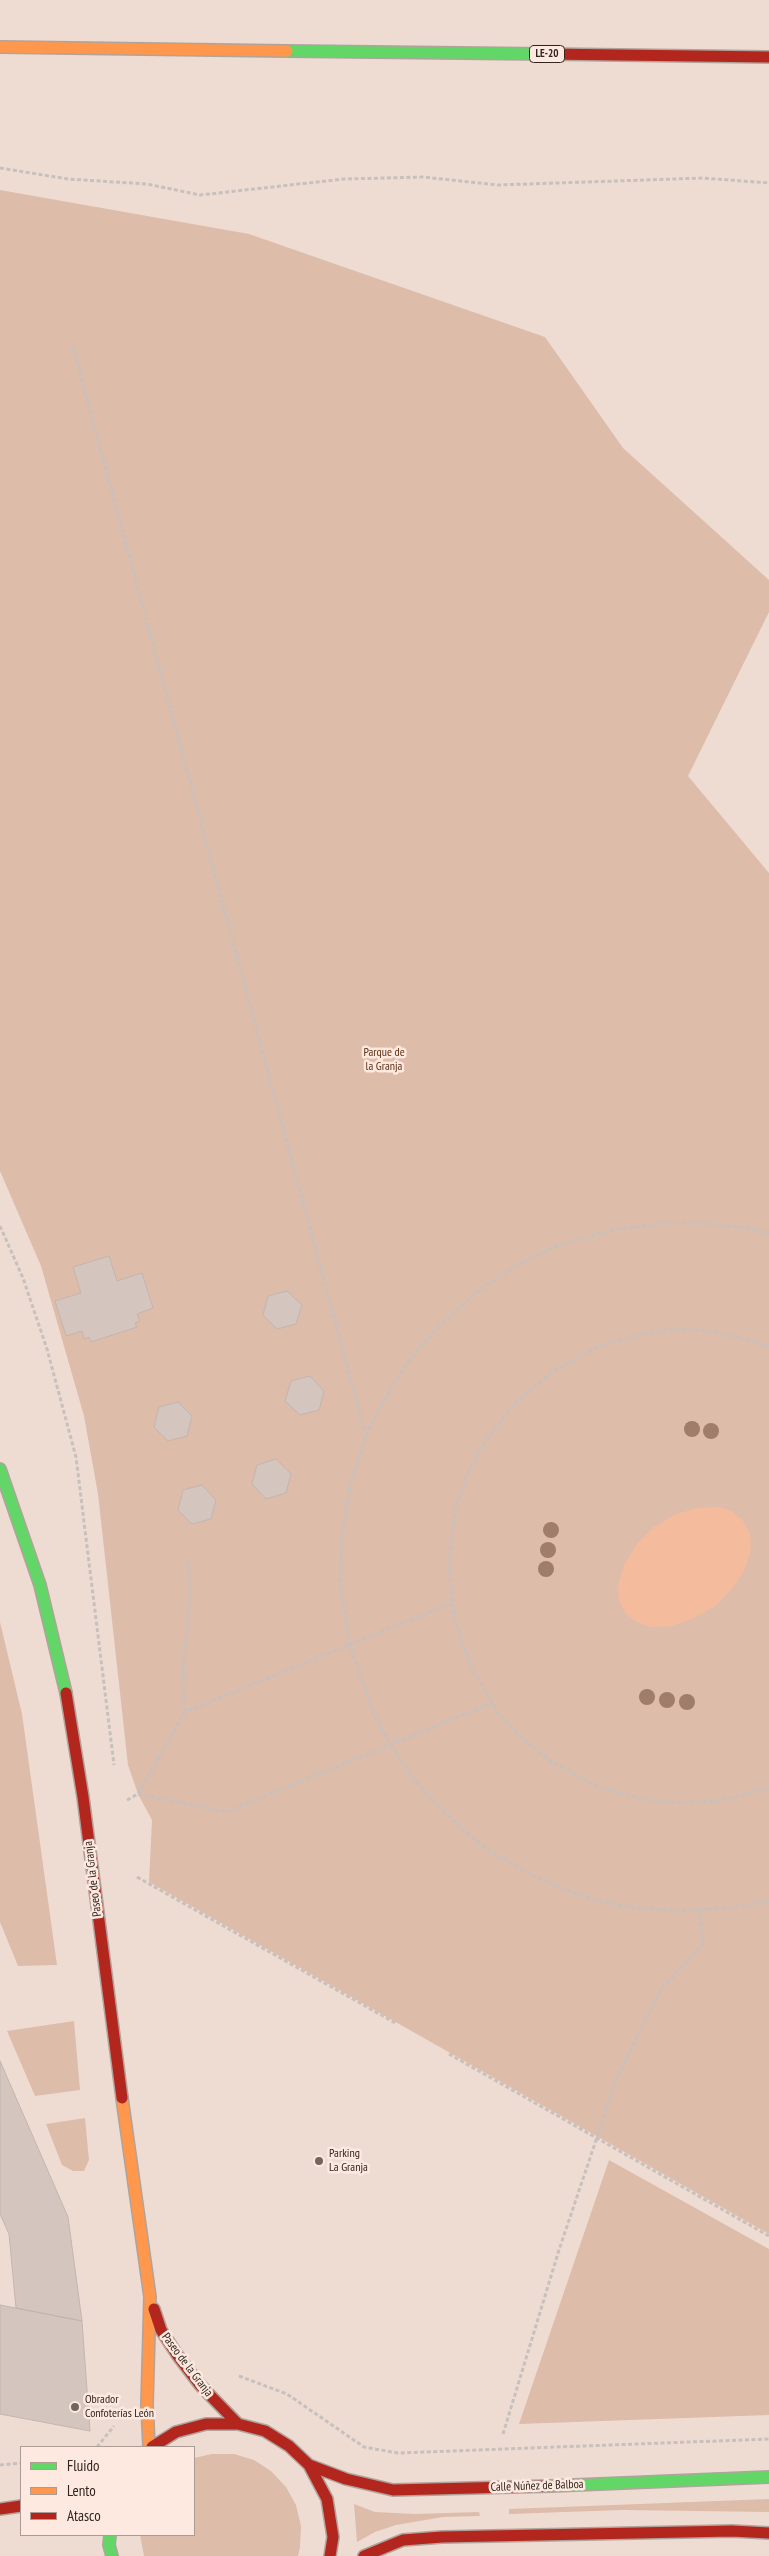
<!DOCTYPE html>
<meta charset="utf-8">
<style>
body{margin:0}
#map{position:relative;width:769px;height:2556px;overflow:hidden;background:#eedcd3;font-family:"PT Sans Narrow",sans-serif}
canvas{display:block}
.legend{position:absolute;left:20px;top:2446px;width:175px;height:90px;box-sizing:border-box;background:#fde9df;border:1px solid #ab9b92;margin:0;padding:6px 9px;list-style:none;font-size:15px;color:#30251f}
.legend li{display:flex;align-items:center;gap:10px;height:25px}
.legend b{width:25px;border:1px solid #ab9b92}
</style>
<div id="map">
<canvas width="769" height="2556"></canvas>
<ul class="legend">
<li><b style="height:6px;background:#63d668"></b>Fluido</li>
<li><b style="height:6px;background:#ff974d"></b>Lento</li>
<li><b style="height:6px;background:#b3261e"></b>Atasco</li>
</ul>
</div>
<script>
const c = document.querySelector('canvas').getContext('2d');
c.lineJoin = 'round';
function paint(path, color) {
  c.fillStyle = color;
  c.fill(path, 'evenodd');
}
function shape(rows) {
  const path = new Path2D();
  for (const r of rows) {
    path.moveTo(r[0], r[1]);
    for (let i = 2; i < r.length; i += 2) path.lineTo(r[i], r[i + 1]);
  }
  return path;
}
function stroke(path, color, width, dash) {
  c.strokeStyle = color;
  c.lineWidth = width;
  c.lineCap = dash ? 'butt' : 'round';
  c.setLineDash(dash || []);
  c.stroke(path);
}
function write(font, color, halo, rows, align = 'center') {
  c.font = font + ' "PT Sans Narrow",sans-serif';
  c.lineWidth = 5;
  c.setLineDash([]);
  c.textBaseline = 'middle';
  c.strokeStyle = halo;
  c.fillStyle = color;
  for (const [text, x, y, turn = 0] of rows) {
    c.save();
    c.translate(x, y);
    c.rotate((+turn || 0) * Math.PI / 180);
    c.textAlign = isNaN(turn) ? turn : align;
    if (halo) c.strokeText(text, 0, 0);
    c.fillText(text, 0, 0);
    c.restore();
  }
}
paint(shape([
 [0,190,249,234,545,337,623,448,769,580,769,612,688,776,769,873,769,2234,149,1882,152,1820,138,1794,128,1765,98,1494,84,1416,41,1266,0,1171],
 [0,1622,22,1714,57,1965,18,1966,0,1922],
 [74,2021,80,2090,35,2096,7,2031],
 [85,2118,89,2160,84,2171,73,2171,62,2165,46,2124],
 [609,2160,769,2249,769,2415,519,2424],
 [212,2454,234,2454,254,2460,271,2471,286,2487,296,2505,301,2526,300,2547,298,2556,144,2556,140,2535,194,2535,194,2458],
 [769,2499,769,2512,622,2510,509,2514,509,2509],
 [354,2504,375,2512,415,2514,479,2512,480,2516,443,2517,396,2525,375,2532,357,2542]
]), '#debcaa');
paint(shape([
 [719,1507,732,1511,743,1521,750,1534,751,1549,745,1569,732,1589,715,1606,694,1618,671,1626,651,1627,637,1622,625,1613,619,1600,618,1585,624,1565,637,1544,654,1527,674,1515,697,1508]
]), '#f4bc9d');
const building = shape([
 [109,1256,117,1281,142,1273,153,1308,137,1314,140,1321,135,1323,137,1327,91,1342,89,1337,84,1339,82,1331,66,1336,55,1301,81,1293,73,1267,109,1256],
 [287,1291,302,1305,296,1324,277,1329,263,1315,268,1296,287,1291],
 [310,1376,324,1391,319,1410,300,1415,285,1401,291,1381,310,1376],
 [178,1402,192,1416,187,1436,168,1441,154,1427,159,1407,178,1402],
 [276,1459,291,1474,286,1493,266,1499,252,1484,257,1465,276,1459],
 [202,1485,216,1500,211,1519,192,1524,178,1510,183,1490,202,1485],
 [0,2061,68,2217,82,2321,16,2308,9,2234,0,2214,0,2061],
 [0,2305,82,2321,90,2431,0,2414,0,2305]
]);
paint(building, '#d4c5be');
stroke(building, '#c3b5ae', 1);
const fast = shape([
 [287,51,546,54],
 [0,1469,40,1585,66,1693],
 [551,2486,769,2477],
 [110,2535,109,2545,112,2556]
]);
const slow = shape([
 [0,47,287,51],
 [122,2098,150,2297,147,2404,149,2447]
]);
const jam = shape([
 [546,54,769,57],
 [66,1693,83,1797,122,2098],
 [154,2309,161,2330,178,2356,200,2385,238,2424],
 [152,2447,176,2432,206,2424,238,2424,265,2431,289,2446,309,2465,327,2499,333,2537,330,2556],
 [309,2465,346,2479,393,2490,551,2486],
 [0,2509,21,2506],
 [364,2556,403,2540,442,2537,732,2531,769,2533]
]);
stroke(fast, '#b0a39c', 14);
stroke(slow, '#b0a39c', 14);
stroke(jam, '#b0a39c', 14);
stroke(shape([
 [0,168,68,179,147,184,200,195,344,179,423,177,498,185,703,178,769,183],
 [73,347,366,1436],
 [0,1226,23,1278,47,1349,76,1457,114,1765],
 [769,1233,740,1227,689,1222,664,1223,613,1230,563,1244,540,1254,516,1266,474,1294,455,1311,419,1348,403,1369,377,1413,366,1436,350,1486,342,1536,341,1562,341,1588,350,1645,373,1712,391,1745,413,1778,430,1798,467,1833,487,1849,531,1875,579,1895,603,1902,629,1907,680,1911,731,1908,769,1901],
 [769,1346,722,1333,687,1329,670,1330,635,1336,602,1345,555,1370,514,1404,482,1446,466,1478,455,1511,449,1564,454,1616,471,1667,498,1712,522,1738,549,1760,596,1786,646,1800,681,1803,717,1801,769,1788],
 [185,1712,183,1667,191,1593,188,1562],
 [138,1794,226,1812,492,1703],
 [127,1800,138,1794,185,1712,452,1603],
 [137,1877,397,2024],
 [449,2054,769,2236],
 [239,2376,287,2394,364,2447,398,2453,769,2439],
 [503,2434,559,2250,617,2078,659,1992,703,1944,700,1911],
 [97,2447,114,2426],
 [0,2465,21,2463]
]), '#c7c0bd', 3, [4, 2.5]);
stroke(fast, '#63d668', 11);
stroke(slow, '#ff974d', 11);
stroke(jam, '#b3261e', 11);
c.fillStyle = '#9f7d6a';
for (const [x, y] of [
 [692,1429],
 [711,1431],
 [551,1530],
 [548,1550],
 [546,1569],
 [647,1697],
 [667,1700],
 [687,1702]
]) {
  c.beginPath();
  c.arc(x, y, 8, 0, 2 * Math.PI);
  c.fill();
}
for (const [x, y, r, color] of [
 [319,2161,5,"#72655e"],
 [75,2407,5,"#72655e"]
]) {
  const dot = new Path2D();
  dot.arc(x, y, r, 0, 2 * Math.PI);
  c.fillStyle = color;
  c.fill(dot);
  stroke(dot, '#fde9df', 2);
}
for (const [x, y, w] of [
 [547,54,35]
]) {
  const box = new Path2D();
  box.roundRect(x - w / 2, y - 8.5, w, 17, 4);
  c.fillStyle = '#fde9df';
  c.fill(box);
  stroke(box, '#30251f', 1);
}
write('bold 11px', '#30251f', null, [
 ["LE-20",547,54]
]);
write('12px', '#5e3014', '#fde9df', [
 ["Parque de",384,1053],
 ["la Granja",384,1067]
]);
write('12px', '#30251f', '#fde9df', [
 ["Paseo de la Granja",93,1879,-97],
 ["Paseo de la Granja",187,2365,53],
 ["Calle Núñez de Balboa",537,2486,-2]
]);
write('12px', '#30251f', '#fde9df', [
 ["Parking",329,2154],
 ["La Granja",329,2168],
 ["Obrador",85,2400],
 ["Confoterías León",85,2414]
], 'left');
</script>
